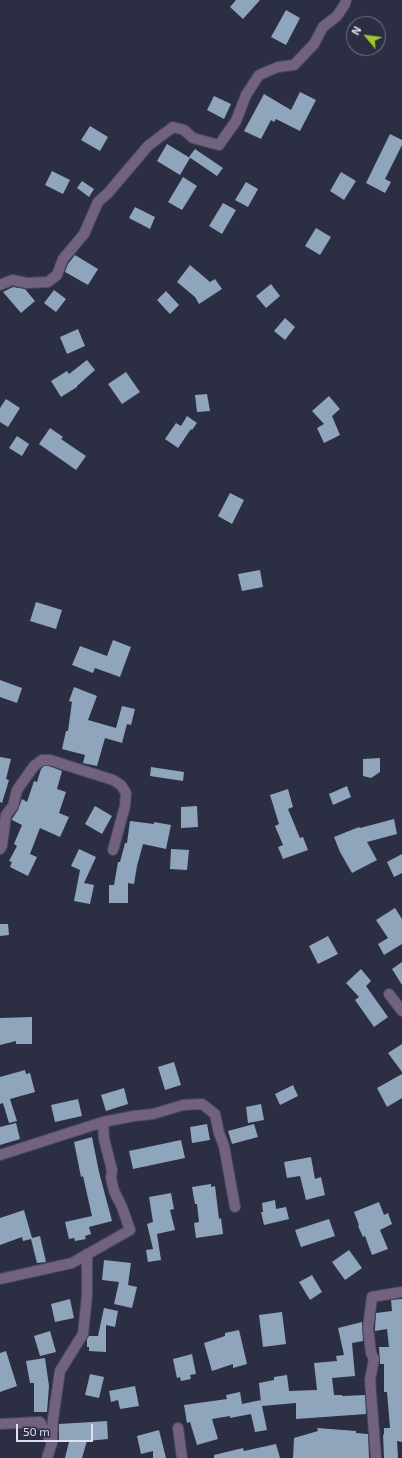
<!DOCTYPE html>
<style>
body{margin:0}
#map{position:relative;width:402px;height:1458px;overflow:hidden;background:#2c2e44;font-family:"Exo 2",sans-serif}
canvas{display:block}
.north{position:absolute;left:346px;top:16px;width:40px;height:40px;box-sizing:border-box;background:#2c2e44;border:1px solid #737588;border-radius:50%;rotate:299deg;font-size:11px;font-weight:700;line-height:16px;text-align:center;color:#dee0ef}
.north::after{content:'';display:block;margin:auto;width:14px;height:18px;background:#9eca2e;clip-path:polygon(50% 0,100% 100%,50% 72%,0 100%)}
.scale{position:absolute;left:16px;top:1424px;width:77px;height:18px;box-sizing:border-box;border:2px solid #dee0ef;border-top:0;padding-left:5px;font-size:12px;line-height:14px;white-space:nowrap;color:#dee0ef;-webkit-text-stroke:3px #2c2e44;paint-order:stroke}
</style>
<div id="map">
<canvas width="402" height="1458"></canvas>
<div class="north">N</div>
<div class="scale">50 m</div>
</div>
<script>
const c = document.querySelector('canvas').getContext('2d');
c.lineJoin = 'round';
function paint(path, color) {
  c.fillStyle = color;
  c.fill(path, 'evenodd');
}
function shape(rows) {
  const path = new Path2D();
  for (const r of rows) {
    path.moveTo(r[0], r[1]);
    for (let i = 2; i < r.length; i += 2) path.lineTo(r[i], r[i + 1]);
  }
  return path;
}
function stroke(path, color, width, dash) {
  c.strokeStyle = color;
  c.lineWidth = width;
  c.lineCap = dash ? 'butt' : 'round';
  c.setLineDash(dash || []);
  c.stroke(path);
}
paint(shape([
 [236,0,260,0,243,19,230,7],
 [286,10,300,18,286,45,271,37],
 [300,92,316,100,300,131,276,119,274,122,271,120,261,139,244,131,264,94,291,110],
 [214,96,231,104,224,119,207,110],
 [90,126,108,137,100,151,81,140],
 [390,134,402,140,402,145,385,179,391,182,385,193,366,183],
 [167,144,190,158,180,175,157,161],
 [195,149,223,168,217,176,189,157],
 [52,171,70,180,63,194,45,185],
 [341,172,356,181,344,200,330,191],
 [183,177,197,186,182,210,168,202],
 [82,181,94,189,89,197,77,188],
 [246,182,258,189,248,207,235,200],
 [223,203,236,210,222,234,209,226],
 [135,207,155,217,150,229,129,218],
 [316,228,331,237,320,255,305,246],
 [75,255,98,269,88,285,65,272,68,264],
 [190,265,210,282,215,279,222,289,199,304,195,297,177,282],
 [271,284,280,296,266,308,256,296],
 [13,287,25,289,35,301,21,313,3,292],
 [54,290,66,299,56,312,44,303],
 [166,291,179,305,170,314,157,300],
 [285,318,295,327,285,340,274,331],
 [78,329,85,346,67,354,60,337],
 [87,360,95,370,77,386,77,387,61,397,51,381,67,371,69,374],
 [126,372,140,392,122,404,108,384],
 [207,394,210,411,197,412,195,395],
 [329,396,340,409,332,416,340,435,324,443,317,428,324,424,312,411],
 [6,399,20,408,8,427,0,422,0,408],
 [187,416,197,423,192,430,191,429,178,448,165,439,176,423,181,426],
 [50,428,63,437,61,439,86,456,76,470,39,444],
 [17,436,29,444,22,456,9,448],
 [230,493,244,500,232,524,218,516],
 [260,570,263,587,242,591,238,574],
 [36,602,62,610,56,629,30,621],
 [113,640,131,647,120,677,95,668,93,673,72,665,80,646,107,656],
 [0,680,22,688,17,703,0,697],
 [74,687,97,696,88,720,116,728,122,706,135,709,131,725,127,724,122,743,105,738,97,766,83,763,85,755,62,749,66,731,68,731,72,702,69,701],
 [0,757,11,759,6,779,9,780,2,803,0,802],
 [380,758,380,772,371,778,363,776,363,759],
 [44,766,49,766,62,771,57,789,66,792,59,813,69,817,60,837,40,828,30,854,37,857,28,876,10,867,12,862,9,861,17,846,14,844,22,825,12,820,12,819,18,810,22,799,27,802,34,781,37,782,41,769],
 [151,767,184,772,183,781,150,776],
 [347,786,351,797,333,805,329,794],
 [288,789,293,807,288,809,300,838,303,837,308,850,283,859,278,847,283,845,275,826,279,824,270,795],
 [95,806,112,816,102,834,85,824],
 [197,806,198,827,181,828,181,807],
 [394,819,397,834,367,842,377,860,352,873,340,852,334,837,359,827,360,828],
 [130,821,154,824,154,822,171,825,166,849,143,844,137,866,134,884,128,883,128,903,109,903,109,885,114,885,118,862,120,862,125,843,127,843],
 [79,849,96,857,84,883,94,885,90,904,74,901,80,870,71,866],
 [171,849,189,850,187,870,170,869],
 [402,854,402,873,394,877,387,862],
 [395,908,402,919,402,944,384,955,378,944,388,938,376,920],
 [0,924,8,924,9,935,0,936],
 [328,936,338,954,318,964,309,946],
 [402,962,402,985,392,969],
 [361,969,371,981,366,986,388,1017,374,1027,355,1000,359,997,346,983],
 [32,1017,32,1044,16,1044,16,1041,0,1045,0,1018],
 [402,1044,402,1072,388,1053],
 [174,1062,181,1085,165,1090,158,1067],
 [25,1070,26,1074,30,1073,35,1092,10,1099,17,1121,9,1123,3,1103,0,1104,0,1077],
 [402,1074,402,1098,387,1107,377,1088],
 [293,1085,298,1096,280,1105,275,1094],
 [124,1088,128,1104,106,1111,101,1095],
 [78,1099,82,1116,55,1122,51,1105],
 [261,1104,264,1120,248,1123,246,1107],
 [16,1123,20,1139,0,1145,0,1127],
 [207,1124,210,1140,192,1143,190,1127],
 [254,1124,258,1137,232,1144,228,1131],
 [92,1137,99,1172,112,1221,89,1227,91,1234,85,1236,86,1239,75,1241,74,1238,69,1239,65,1222,92,1216,83,1176,81,1177,74,1142],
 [181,1140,185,1158,133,1169,129,1151],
 [311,1157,315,1179,321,1177,325,1195,306,1200,300,1176,287,1178,284,1162],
 [211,1184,211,1187,215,1186,219,1219,221,1218,223,1234,196,1238,194,1223,199,1222,197,1204,195,1204,192,1187],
 [171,1193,174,1209,170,1210,175,1230,157,1234,161,1260,148,1262,146,1250,153,1249,147,1224,153,1222,149,1197],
 [275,1200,276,1209,286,1207,289,1219,264,1225,261,1212,263,1212,262,1203],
 [379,1202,384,1215,388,1213,392,1224,380,1230,388,1249,372,1255,365,1236,363,1237,358,1226,359,1225,354,1212],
 [24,1210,32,1238,40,1236,46,1262,37,1263,31,1239,23,1241,22,1237,0,1245,0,1218],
 [329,1219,335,1236,301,1247,295,1230],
 [349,1250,362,1268,345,1280,332,1262],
 [104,1260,131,1263,128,1285,137,1287,132,1308,114,1304,119,1282,102,1280],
 [312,1275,322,1292,310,1300,299,1282],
 [70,1299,74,1318,55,1322,51,1304],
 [402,1299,402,1442,397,1441,398,1458,384,1458,383,1434,384,1435,384,1428,390,1428,387,1392,384,1392,384,1364,380,1364,379,1347,389,1347,387,1329,375,1331,375,1328,376,1313,392,1311,391,1300],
 [104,1308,118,1311,115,1327,106,1325,106,1352,89,1351,89,1347,87,1347,87,1339,89,1336,98,1336],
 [282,1312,286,1344,263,1347,259,1315],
 [362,1322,363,1341,352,1343,355,1376,332,1378,334,1395,342,1395,342,1396,365,1395,366,1414,296,1419,296,1403,262,1406,267,1430,255,1432,251,1414,230,1418,230,1416,212,1419,218,1439,197,1445,190,1422,187,1423,184,1405,227,1399,226,1395,240,1392,242,1404,261,1400,261,1403,259,1383,274,1380,274,1377,287,1375,289,1391,317,1390,314,1363,337,1361,336,1356,344,1355,338,1328],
 [239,1330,247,1364,233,1368,233,1364,212,1371,204,1343,225,1336,225,1333],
 [50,1331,56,1352,40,1356,34,1336],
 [6,1351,17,1386,0,1392,0,1353],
 [192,1354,196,1374,190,1375,191,1379,181,1381,180,1377,177,1378,173,1359],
 [45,1358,49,1386,47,1412,34,1412,34,1383,30,1383,26,1361],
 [90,1374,104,1377,99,1398,85,1395],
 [135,1386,139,1406,120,1409,118,1400,111,1402,109,1391],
 [107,1421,108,1439,87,1441,82,1458,65,1458,69,1442,59,1442,59,1424],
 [317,1428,356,1431,356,1433,368,1434,369,1458,293,1458,294,1438,318,1431],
 [159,1430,166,1458,153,1458,153,1451,141,1454,137,1436],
 [276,1444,280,1458,214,1458,214,1455,243,1448,244,1451]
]), '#8fa5bc');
const minor = shape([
 [0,285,12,280,27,283,48,282,57,275,63,259,84,234,98,202,108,193,148,146,173,127,184,130,193,138,219,145,236,121,246,95,259,75,278,67,294,65,314,44,323,27,337,16,345,4,346,0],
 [0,849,2,845,6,815,13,806,17,790,34,766,42,760,50,760,113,780,121,785,126,793,125,806,113,850],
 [389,994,402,1011],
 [0,1155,103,1122,134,1116,153,1114,183,1105,202,1104,215,1114,219,1133,224,1146,235,1207],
 [0,1279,72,1263,130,1230,122,1207,114,1191,111,1178,112,1170,104,1139,103,1122],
 [0,1424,40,1422,52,1443],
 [178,1428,182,1458],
 [47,1458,52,1443,53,1419,60,1371,83,1334,87,1296,87,1254],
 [376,1458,370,1380,374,1359,371,1353,368,1328,372,1297,402,1292]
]);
stroke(minor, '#484a5f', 12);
stroke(minor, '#736180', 10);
</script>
